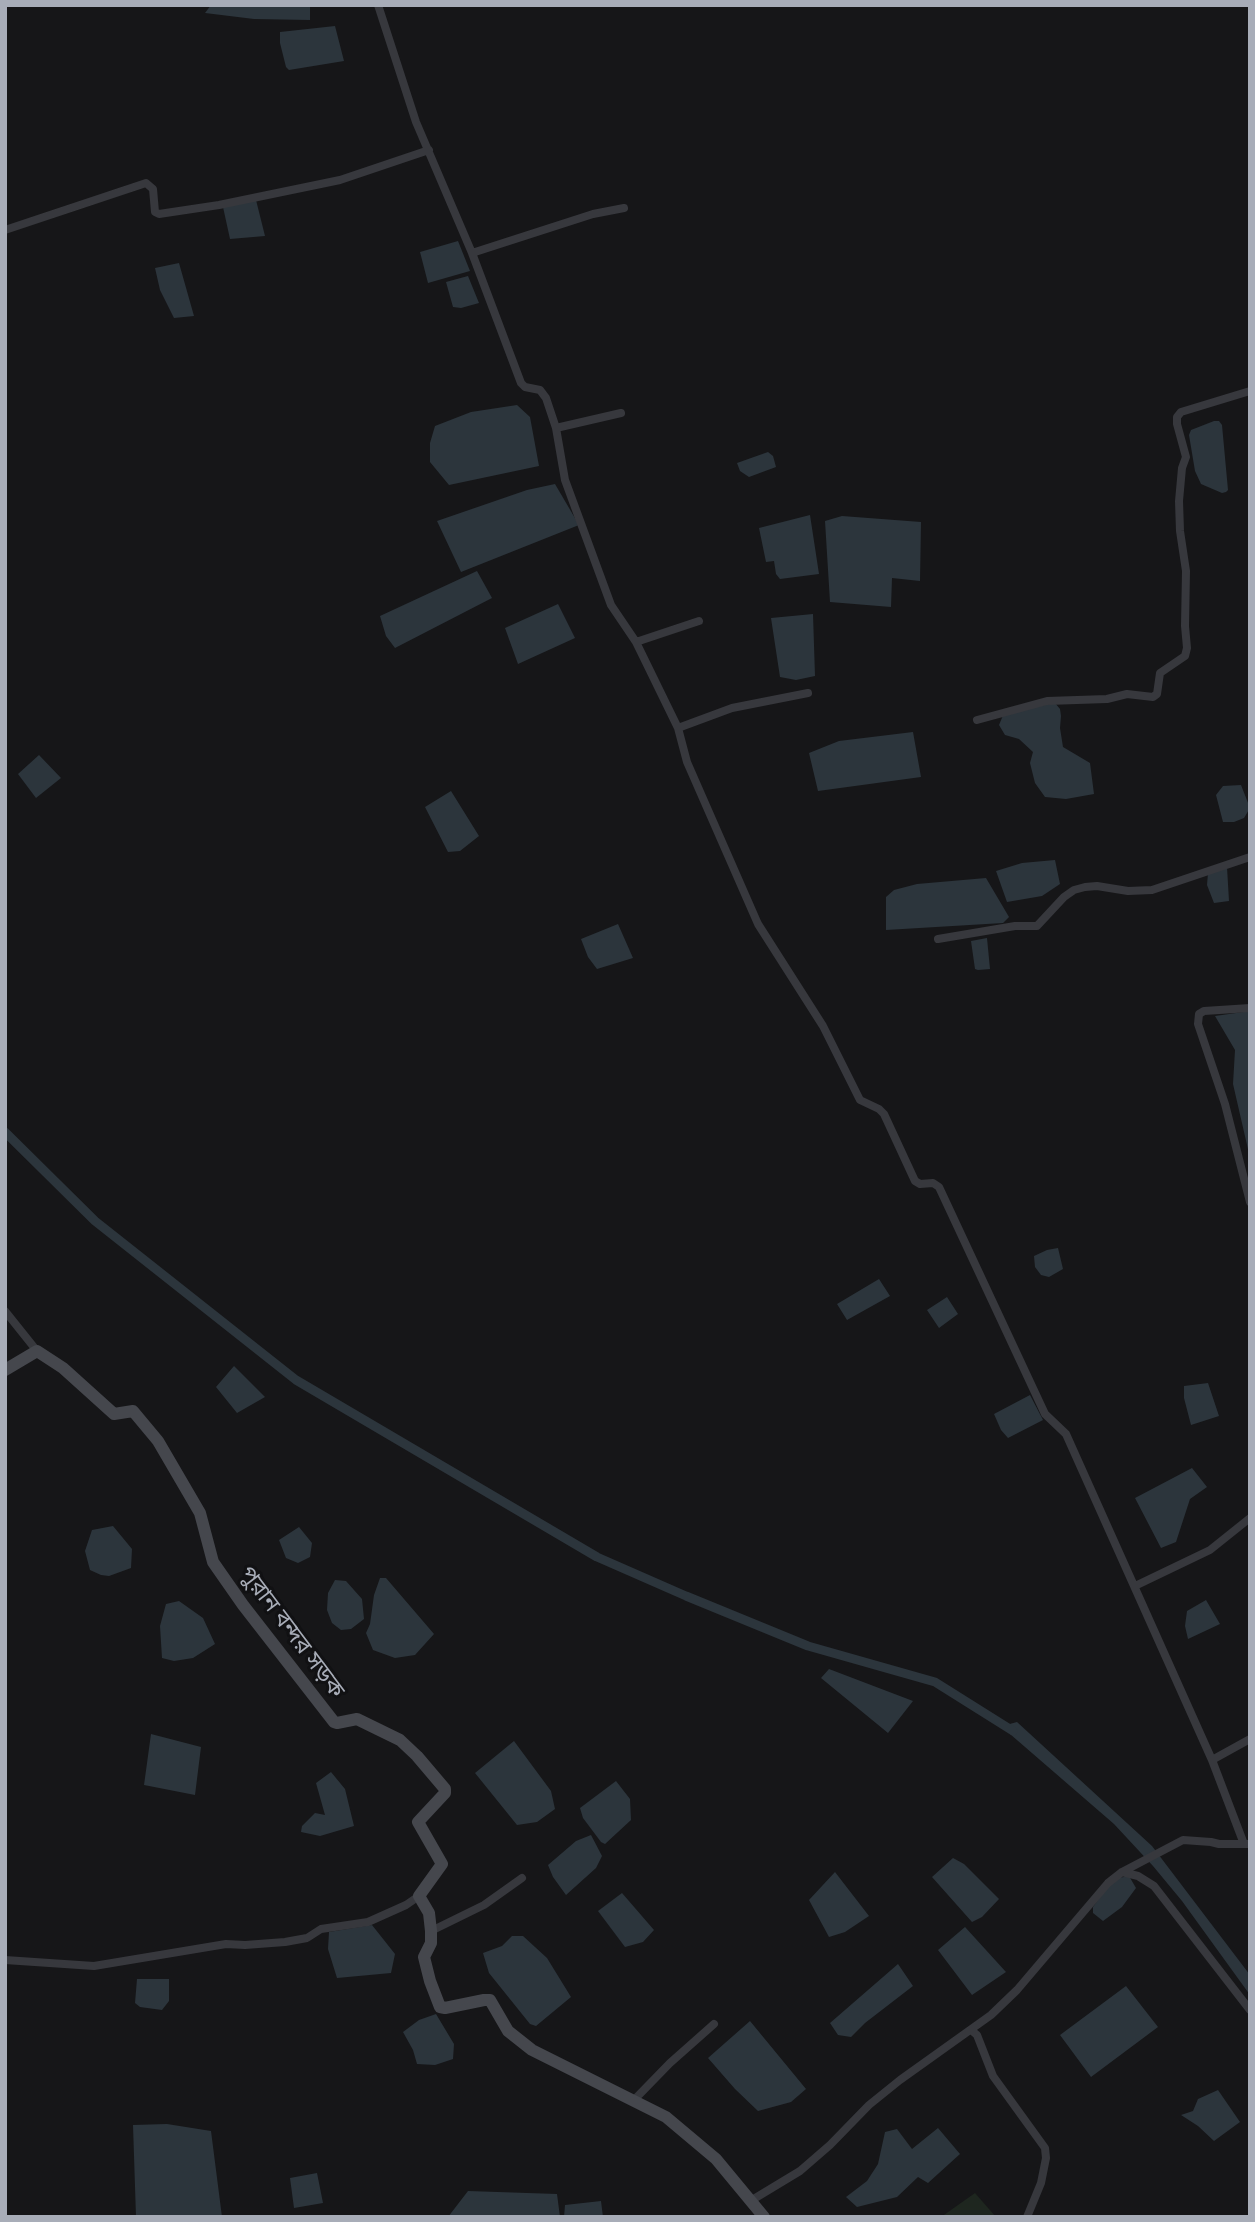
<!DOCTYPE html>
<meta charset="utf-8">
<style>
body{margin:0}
#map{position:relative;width:1255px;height:2222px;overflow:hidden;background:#161618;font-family:"Public Sans",sans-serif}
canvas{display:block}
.frame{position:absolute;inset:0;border:7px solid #a8adb8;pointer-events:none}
</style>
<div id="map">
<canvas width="1255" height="2222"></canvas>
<div class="frame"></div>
</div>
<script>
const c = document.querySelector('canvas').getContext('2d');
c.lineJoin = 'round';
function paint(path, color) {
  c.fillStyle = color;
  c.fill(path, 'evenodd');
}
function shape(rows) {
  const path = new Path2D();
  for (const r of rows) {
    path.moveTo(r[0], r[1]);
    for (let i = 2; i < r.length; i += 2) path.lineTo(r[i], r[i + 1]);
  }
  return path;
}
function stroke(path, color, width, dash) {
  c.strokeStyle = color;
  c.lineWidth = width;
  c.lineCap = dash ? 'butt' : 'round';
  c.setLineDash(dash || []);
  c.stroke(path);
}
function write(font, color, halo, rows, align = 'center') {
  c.font = font + ' "Public Sans","Noto Sans Bengali",sans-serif';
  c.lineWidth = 6;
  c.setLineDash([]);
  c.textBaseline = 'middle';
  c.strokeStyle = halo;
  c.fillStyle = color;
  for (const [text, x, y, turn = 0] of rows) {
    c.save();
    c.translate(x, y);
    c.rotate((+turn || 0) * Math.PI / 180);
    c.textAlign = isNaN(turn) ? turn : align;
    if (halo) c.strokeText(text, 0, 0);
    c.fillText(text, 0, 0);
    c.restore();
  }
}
paint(shape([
 [975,2193,996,2217,941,2217]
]), '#1e261f');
paint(shape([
 [211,5,310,5,310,20,254,19,205,13],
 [335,26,344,61,289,70,286,67,280,43,280,32],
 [256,200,265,236,230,239,223,207],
 [458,241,470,271,428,283,420,252],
 [179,263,194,316,174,318,160,290,155,268],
 [468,276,479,303,461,308,453,307,446,282],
 [517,405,530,417,539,466,449,485,430,462,430,443,435,426,471,412],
 [1214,421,1219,421,1222,425,1228,490,1226,492,1222,493,1201,484,1195,471,1189,435,1191,430],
 [768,452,773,456,776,467,749,477,740,471,737,463],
 [555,484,579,525,461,572,437,521,527,490],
 [810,515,819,574,780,579,776,574,774,561,766,562,759,528],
 [842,516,921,522,920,581,892,578,891,607,830,602,825,521],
 [477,571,492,598,395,648,386,636,380,616],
 [558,604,575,638,518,664,505,628],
 [813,614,815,676,796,680,780,677,771,618],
 [1055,703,1060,709,1061,716,1060,728,1063,747,1090,763,1094,794,1066,799,1045,797,1035,783,1030,763,1033,752,1019,739,1005,735,999,725,1004,713],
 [913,732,921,777,818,791,809,753,839,741],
 [39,755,61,778,36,798,18,774],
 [1241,785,1250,808,1244,818,1234,822,1223,822,1216,795,1223,786],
 [451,791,479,836,460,851,448,852,425,807],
 [1055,860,1060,884,1042,896,1007,902,996,871,1022,863],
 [1227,867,1229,901,1214,903,1207,885,1208,873],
 [986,878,1009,917,1003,923,886,930,886,897,894,890,917,884],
 [618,924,633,958,597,969,588,957,581,939],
 [987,938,990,969,978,970,975,969,971,941],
 [1250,1011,1250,1158,1233,1084,1235,1050,1215,1016],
 [1058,1248,1063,1269,1049,1277,1041,1275,1035,1267,1034,1256,1047,1250],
 [879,1279,890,1296,847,1320,837,1304],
 [947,1297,958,1314,939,1328,927,1310],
 [234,1366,265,1397,237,1413,216,1387],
 [1208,1383,1219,1416,1191,1425,1184,1398,1184,1386],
 [1030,1395,1043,1420,1008,1438,1001,1430,994,1414],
 [1192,1468,1207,1487,1190,1499,1176,1542,1161,1548,1135,1498],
 [113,1526,132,1549,131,1568,109,1576,101,1575,90,1570,85,1551,92,1530],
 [299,1527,312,1543,310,1557,298,1563,286,1558,279,1540],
 [380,1578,386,1578,434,1634,415,1655,395,1658,373,1650,366,1633,370,1624,374,1595],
 [335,1580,346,1581,362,1599,364,1619,351,1629,341,1630,332,1623,327,1610,328,1593],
 [1206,1600,1220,1624,1188,1639,1185,1626,1187,1611],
 [179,1601,203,1618,215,1644,193,1658,174,1661,162,1658,160,1626,166,1604],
 [829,1669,913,1701,888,1733,821,1678],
 [1017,1722,1152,1846,1250,1975,1250,1995,1182,1901,1153,1866,1114,1824,1010,1734,1006,1725],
 [151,1734,201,1747,195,1795,144,1785],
 [514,1741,551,1791,555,1809,537,1822,517,1825,475,1773],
 [331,1772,345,1789,354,1826,320,1836,301,1832,302,1826,315,1813,325,1815,316,1783],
 [616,1781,630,1799,631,1820,605,1844,601,1842,583,1818,580,1808],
 [591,1835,602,1856,596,1868,566,1895,553,1877,548,1865,576,1841],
 [953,1858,964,1864,999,1899,982,1917,972,1922,932,1877],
 [835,1872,869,1916,845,1932,829,1937,809,1900],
 [1129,1876,1136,1888,1122,1907,1103,1921,1093,1913,1093,1907,1113,1879],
 [622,1893,654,1930,643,1942,625,1947,598,1911],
 [372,1925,395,1954,391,1973,337,1978,328,1949,329,1932],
 [965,1927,1006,1972,972,1995,938,1950],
 [512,1936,523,1936,547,1958,571,1997,536,2026,530,2024,489,1973,483,1953,502,1946],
 [898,1964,913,1986,865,2023,851,2037,838,2035,830,2023],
 [137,1979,169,1979,169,2001,162,2010,140,2007,135,2003],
 [1126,1986,1158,2027,1091,2077,1060,2035],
 [436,2014,454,2044,453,2059,435,2065,417,2064,413,2050,403,2032,419,2020],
 [750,2021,806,2089,791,2102,758,2111,735,2089,708,2058],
 [1218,2090,1240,2122,1214,2141,1198,2126,1181,2115,1193,2111,1198,2099],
 [167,2124,211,2131,222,2217,136,2217,133,2125],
 [938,2128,960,2154,928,2183,918,2177,897,2197,857,2207,846,2197,867,2181,878,2164,885,2132,897,2129,912,2149],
 [317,2173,323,2203,294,2208,290,2178],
 [468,2191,557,2194,560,2217,448,2217],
 [601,2201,603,2217,564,2217,565,2205]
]), '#2c353c');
stroke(shape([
 [5,1132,95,1221,296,1380,597,1557,686,1596,808,1646,935,1682,1013,1731]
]), '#2c353c', 9);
stroke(shape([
 [378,5,416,122,472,253,521,383,525,387,540,390,546,398,556,428,565,480,611,605,636,642,678,728,687,762,758,924,823,1026,860,1100,879,1109,884,1114,915,1181,920,1184,933,1183,939,1187,1045,1414,1066,1434,1212,1760,1244,1844,1250,1844],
 [5,230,146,183,153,189,155,212,159,214,219,205,340,180,429,150],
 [472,253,593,214,624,208],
 [556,428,621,413],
 [636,642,699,621],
 [977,720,1047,701,1107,699,1127,694,1153,697,1157,694,1160,673,1185,656,1187,648,1185,626,1186,571,1180,531,1179,501,1182,468,1186,457,1177,424,1177,417,1181,412,1250,391],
 [678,728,732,708,808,693],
 [938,939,1015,926,1037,926,1064,897,1074,890,1085,887,1097,886,1128,891,1152,890,1250,857],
 [1250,1008,1204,1011,1199,1014,1198,1024,1225,1104,1250,1202],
 [5,1311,37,1351],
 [1135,1586,1210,1550,1250,1518],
 [1212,1760,1250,1739],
 [1122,1872,1138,1876,1154,1886,1250,2010],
 [431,1931,484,1905,522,1878],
 [5,1960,94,1966,226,1944,245,1945,285,1942,307,1938,321,1929,368,1922,406,1905,419,1896],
 [971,2030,977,2035,993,2076,1045,2148,1046,2158,1041,2183,1027,2217],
 [634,2100,670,2063,714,2024],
 [752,2200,800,2171,830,2145,869,2105,900,2080,991,2015,1017,1990,1108,1883,1122,1872,1183,1840,1211,1842,1219,1844,1244,1844]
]), '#37383d', 8);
stroke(shape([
 [5,1370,37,1351,63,1368,114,1414,133,1411,158,1441,200,1513,213,1562,243,1605,334,1722,337,1723,357,1719,400,1740,417,1756,445,1789,445,1793,418,1822,442,1864,419,1896,429,1913,431,1931,431,1943,424,1957,430,1981,440,2007,445,2008,484,2000,490,2000,508,2031,532,2050,666,2117,716,2159,764,2217]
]), '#45474d', 12);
write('23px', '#a8adb8', '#111113', [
 ["পুরান বন্দর সড়ক",292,1632,53]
]);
</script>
